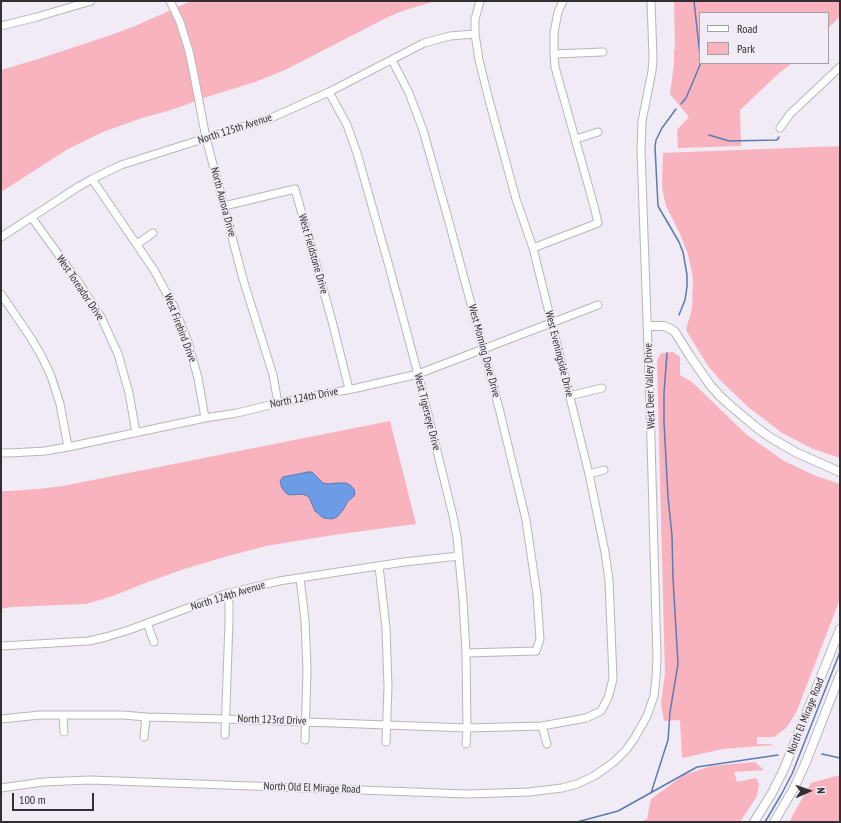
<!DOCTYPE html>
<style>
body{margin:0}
#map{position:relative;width:841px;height:823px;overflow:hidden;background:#f0ebf4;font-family:"PT Sans Narrow",sans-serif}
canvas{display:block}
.frame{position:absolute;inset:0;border:2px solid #312f32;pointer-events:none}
.legend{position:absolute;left:699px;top:12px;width:130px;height:52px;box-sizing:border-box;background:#f0ebf4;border:1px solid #a4a0a6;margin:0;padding:5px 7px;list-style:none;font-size:12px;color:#312f32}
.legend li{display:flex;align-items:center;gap:8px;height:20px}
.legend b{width:20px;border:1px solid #a4a0a6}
.north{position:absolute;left:789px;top:771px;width:40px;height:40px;-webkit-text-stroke:3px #f0ebf4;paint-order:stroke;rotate:88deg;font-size:11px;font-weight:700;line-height:16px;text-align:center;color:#312f32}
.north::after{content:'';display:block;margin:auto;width:14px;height:18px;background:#312f32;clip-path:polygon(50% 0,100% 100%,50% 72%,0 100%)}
.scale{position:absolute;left:12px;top:793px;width:82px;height:18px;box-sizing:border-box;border:2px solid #312f32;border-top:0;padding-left:5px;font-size:12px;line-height:14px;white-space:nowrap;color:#312f32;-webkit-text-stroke:3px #f0ebf4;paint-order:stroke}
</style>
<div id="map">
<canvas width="841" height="823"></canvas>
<div class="frame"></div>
<ul class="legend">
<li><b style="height:5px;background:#fff"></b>Road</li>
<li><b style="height:11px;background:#f8b3bf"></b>Park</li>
</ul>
<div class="north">N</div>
<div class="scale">100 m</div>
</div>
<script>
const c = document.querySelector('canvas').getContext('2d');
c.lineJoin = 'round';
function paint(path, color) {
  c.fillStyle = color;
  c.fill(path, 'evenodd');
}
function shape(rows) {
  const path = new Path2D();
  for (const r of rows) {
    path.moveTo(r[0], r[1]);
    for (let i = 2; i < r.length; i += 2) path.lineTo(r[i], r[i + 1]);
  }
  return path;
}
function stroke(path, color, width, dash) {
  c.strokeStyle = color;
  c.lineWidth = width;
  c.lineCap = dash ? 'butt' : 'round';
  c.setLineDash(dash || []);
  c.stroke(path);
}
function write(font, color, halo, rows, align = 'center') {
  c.font = font + ' "PT Sans Narrow",sans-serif';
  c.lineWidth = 3.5;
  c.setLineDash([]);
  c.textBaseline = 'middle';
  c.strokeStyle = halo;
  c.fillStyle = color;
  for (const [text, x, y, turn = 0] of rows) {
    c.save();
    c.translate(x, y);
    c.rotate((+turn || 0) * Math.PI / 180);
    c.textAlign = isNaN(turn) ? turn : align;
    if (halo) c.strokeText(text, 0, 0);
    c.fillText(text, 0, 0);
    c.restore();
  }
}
paint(shape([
 [191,1,436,1,405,10,388,17,285,70,255,82,207,97,171,110,139,119,103,132,68,149,1,192,1,70,38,59,105,37,133,27],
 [674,1,840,1,840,17,828,28,828,13,700,13,700,63,792,63,778,74,740,110,741,146,678,148,677,130,689,117,670,94,674,64,674,50,675,49],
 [840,146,840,458,813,449,782,433,747,406,719,379,706,363,686,330,688,322,690,316,692,308,693,278,688,254,680,234,666,206,662,188,663,153],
 [673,352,680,357,680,375,692,382,747,435,784,461,816,476,840,484,840,599,796,713,786,728,774,737,757,737,757,744,770,744,773,745,723,749,682,758,680,720,664,721,661,704,665,673,657,361,661,353],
 [390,421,416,524,340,534,266,546,228,556,184,569,145,583,113,596,86,604,11,607,1,609,1,491,9,491,38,489,63,486],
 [755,762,764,770,734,772,737,782,756,778,759,784,757,796,740,822,640,822,647,819,651,799,684,775,711,766],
 [840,775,840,822,789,822,811,783]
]), '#f8b3bf');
const water = shape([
 [308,472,312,472,323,483,329,484,337,483,346,483,350,485,354,489,355,494,353,497,348,501,343,510,337,517,332,519,324,518,321,516,315,511,309,497,303,494,290,495,287,494,282,488,280,481,283,477,308,472]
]);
paint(water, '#6d9ce7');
stroke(water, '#5b7bb1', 1);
stroke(shape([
 [694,1,700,56],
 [681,104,686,98,700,65,700,63],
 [676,109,662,128,656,140,655,147,658,206,679,242,683,252,687,275,687,287,685,300,679,315],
 [709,135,729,141,777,140,779,137],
 [822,754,840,758],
 [651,793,668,740,670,712,678,664,673,578,672,536,668,497,664,422,664,393,667,353],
 [577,822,618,811,697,767,778,755],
 [765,822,781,795,792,774,840,652]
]), '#5b7bb1', 1.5);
const minor = shape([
 [170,1,180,22,189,51,194,75,206,138,243,279,273,375,278,403],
 [1,26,37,17,91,1],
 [554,54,603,52],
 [392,60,409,93,423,130,449,222,499,408,526,520,537,595,540,639,536,651,466,653],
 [329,92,347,125,357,153,389,266,418,374,453,516,457,537,463,600,466,653,467,728,466,744],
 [780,128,790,114,840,67],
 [576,139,598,132],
 [92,179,154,270,174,307,188,342,198,378,205,418],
 [224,206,295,189,332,321,349,389],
 [32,218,77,280,101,317,118,354,129,393,136,433],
 [1,237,78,187,92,179,121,165,206,138,271,118,329,92,424,43,450,36,475,34],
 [137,244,153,233],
 [533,248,598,223,594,206,555,67,554,54,554,33,558,12,563,1],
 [1,294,31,338,42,357,51,376,60,404,68,447],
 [569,396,602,388],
 [1,453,10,453,45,451,68,447,205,418,237,413,278,403,357,388,418,374,598,305],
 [589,474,604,470],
 [379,566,386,628,388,687,386,742],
 [300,578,305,620,307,670,305,740],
 [147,623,154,642],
 [1,646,89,641,106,637,129,630,225,594,279,581,404,562,459,556],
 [63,715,64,732],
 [1,719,40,715,123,715,146,717,226,719,467,728,542,726,586,718,601,711,608,698,613,679,609,580,605,552,589,474,533,248,516,199,489,100,479,60,475,34,475,19,480,1],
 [542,726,547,744],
 [225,735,229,621,229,602,225,594],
 [144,737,146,717],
 [1,788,43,782,90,780,468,794,529,792,562,788,577,784,594,776,607,767,615,761,626,750,634,739,647,716,654,696,656,677,657,658,650,404,641,150,642,121,652,71,653,58,651,1]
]);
const major = shape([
 [648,326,664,326,671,329,675,332,690,356,710,385,721,397,732,407,757,428,771,438,797,453,840,472],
 [754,822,772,793,784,769,840,629],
 [774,822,794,788,806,762,840,675]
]);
stroke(minor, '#bab5bd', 9);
stroke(major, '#bab5bd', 10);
stroke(minor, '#fff', 7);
stroke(major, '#fff', 8);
write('11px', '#312f32', '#f0ebf4', [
 ["North 125th Avenue",235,129,-18],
 ["North Aurora Drive",223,202,75],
 ["West Fieldstone Drive",313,254,74],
 ["West Toreador Drive",80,288,56],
 ["West Firebird Drive",180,328,69],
 ["West Morning Dove Drive",484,351,75],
 ["West Eveningside Drive",559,354,76],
 ["West Deer Valley Drive",650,386,-92],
 ["North 124th Drive",304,398,-11],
 ["West Tigerseye Drive",427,412,76],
 ["North 124th Avenue",228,596,-17],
 ["North El Mirage Road",806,716,-68],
 ["North 123rd Drive",272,720,2],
 ["North Old El Mirage Road",312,788,2]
]);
</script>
